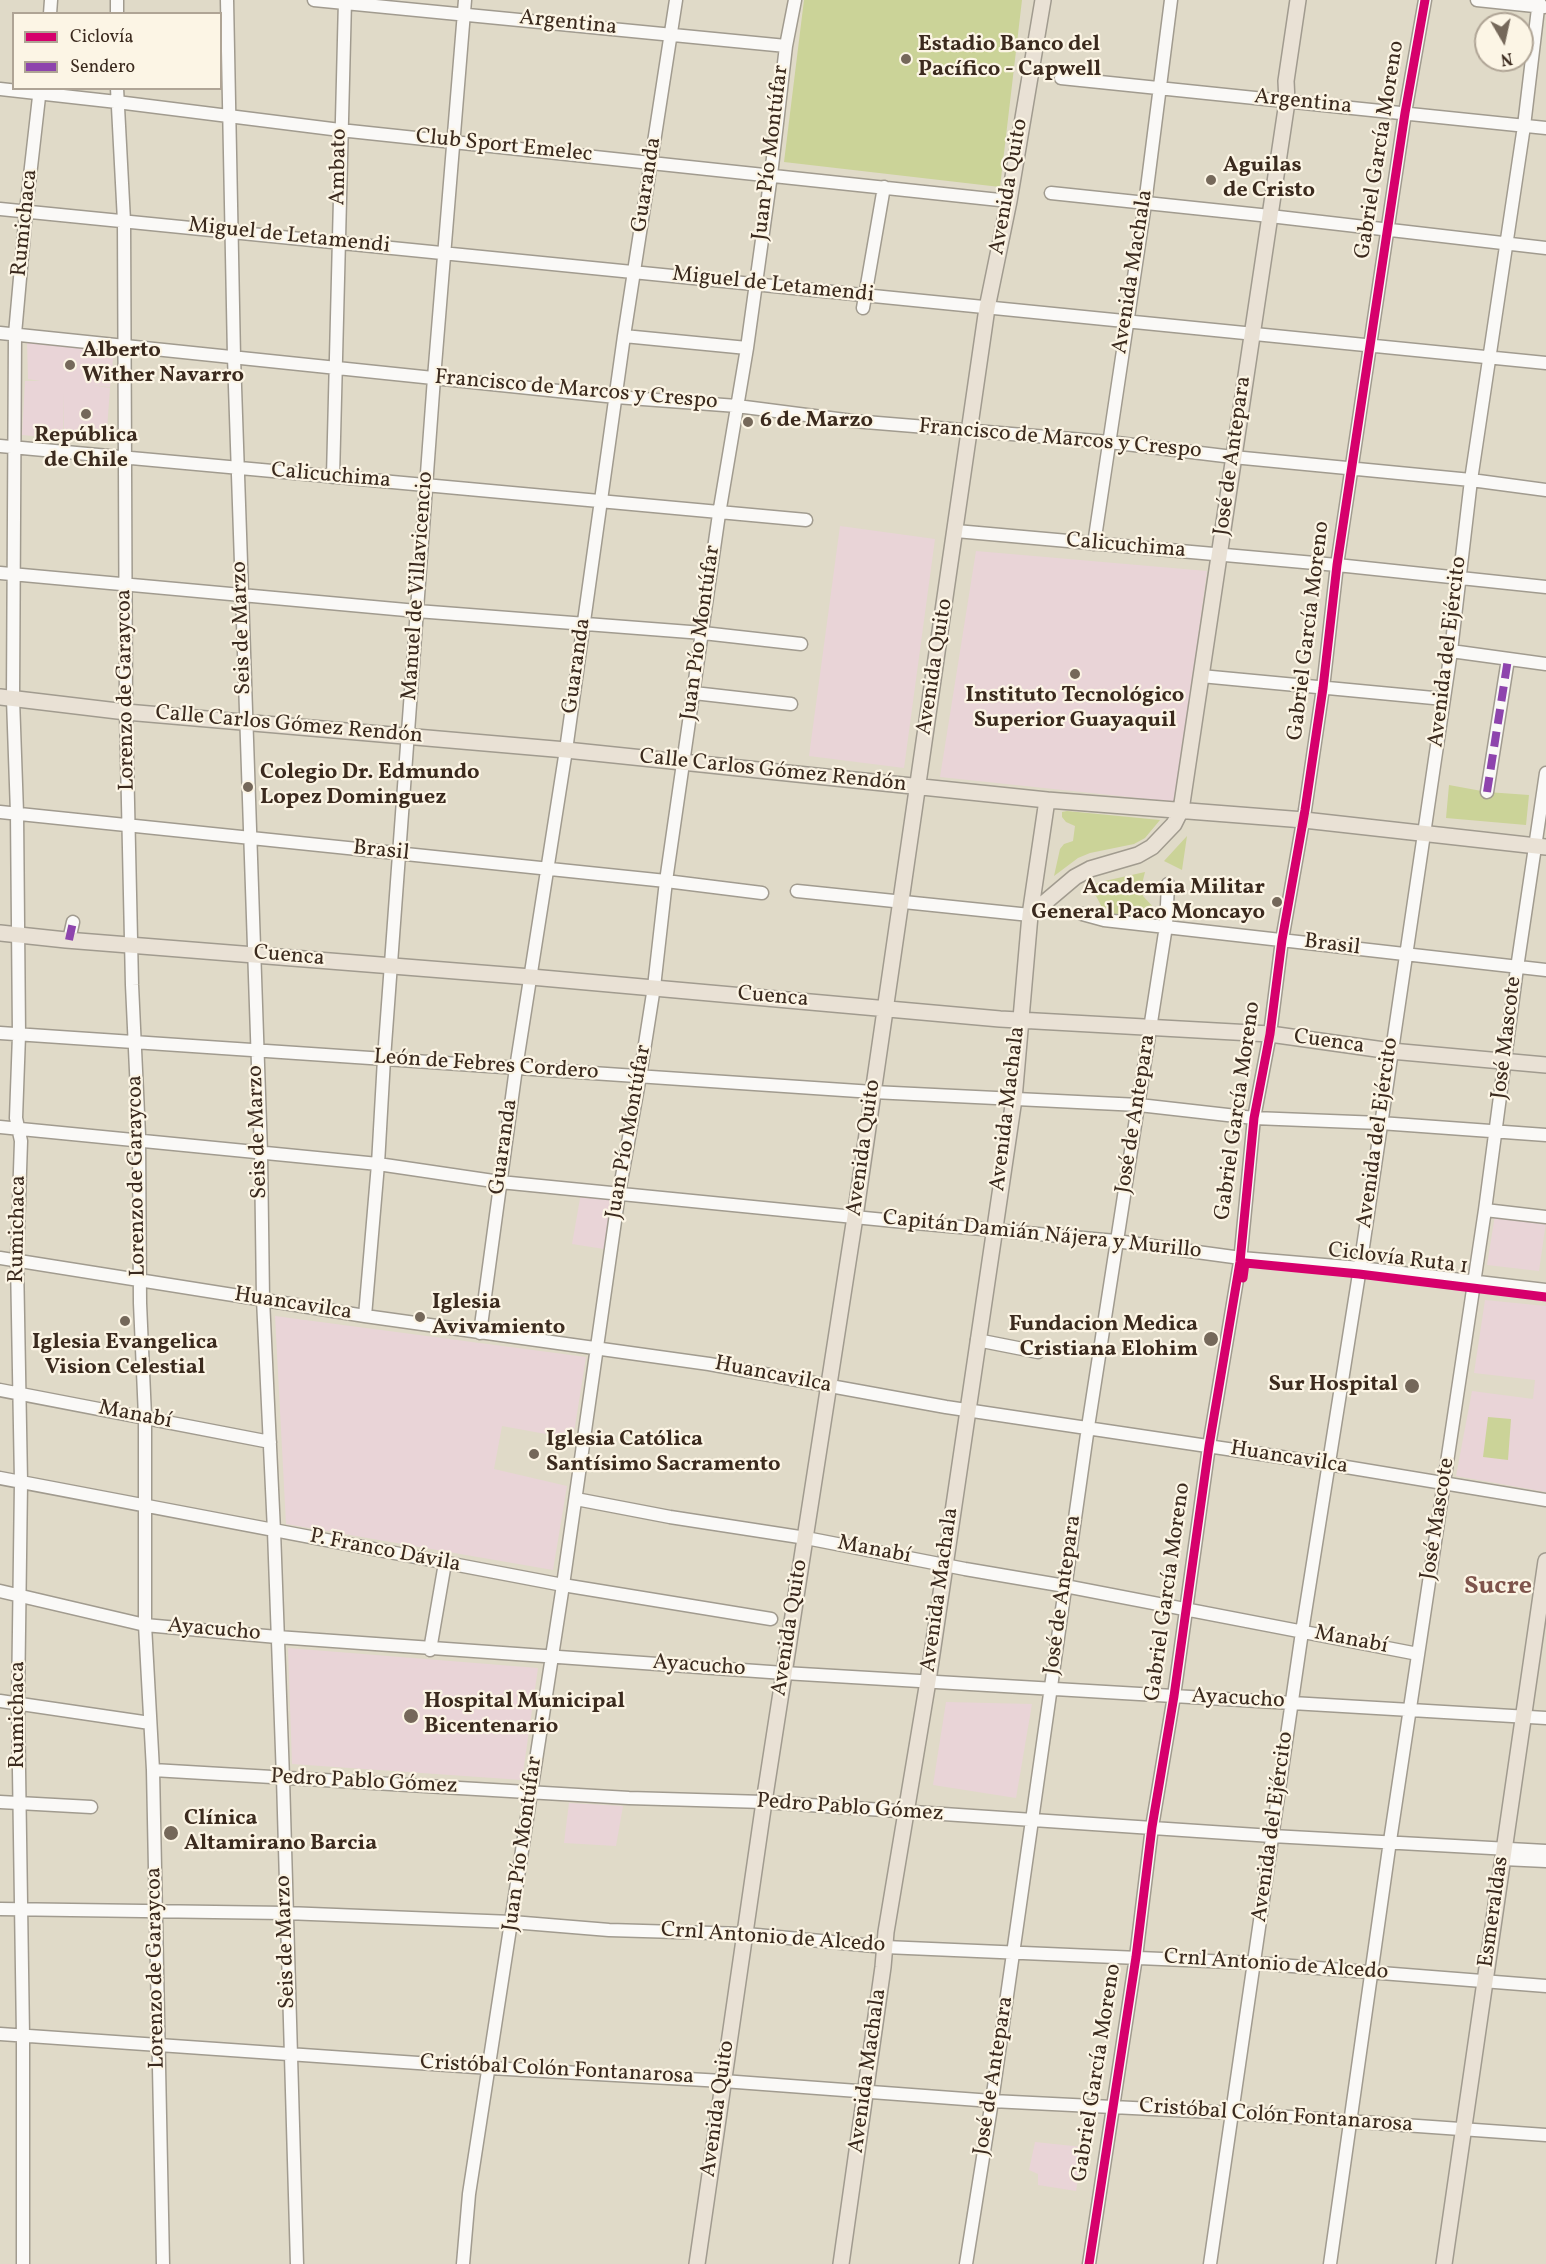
<!DOCTYPE html>
<meta charset="utf-8">
<style>
body{margin:0}
#map{position:relative;width:1546px;height:2264px;overflow:hidden;background:#e0dac8;font-family:Vollkorn,serif}
canvas{display:block}
.legend{position:absolute;left:12px;top:12px;width:210px;height:78px;box-sizing:border-box;background:#fcf5e5;border:2px solid #afa495;margin:0;padding:8px 10px;list-style:none;font-size:18px;color:#3b2a1e}
.legend li{display:flex;align-items:center;gap:12px;height:30px}
.legend b{width:30px;border:2px solid #afa495}
.north{position:absolute;left:1474px;top:12px;width:60px;height:60px;box-sizing:border-box;background:#fcf5e5;border:2px solid #afa495;border-radius:50%;rotate:171deg;font-size:16px;font-weight:700;line-height:24px;text-align:center;color:#3b2a1e}
.north::after{content:'';display:block;margin:auto;width:21px;height:27px;background:#75685a;clip-path:polygon(50% 0,100% 100%,50% 72%,0 100%)}
</style>
<div id="map">
<canvas width="1546" height="2264"></canvas>
<ul class="legend">
<li><b style="height:8px;background:#d6006c"></b>Ciclovía</li>
<li><b style="height:8px;background:#8e44ad"></b>Sendero</li>
</ul>
<div class="north">N</div>
</div>
<script>
const c = document.querySelector('canvas').getContext('2d');
c.lineJoin = 'round';
function paint(path, color) {
  c.fillStyle = color;
  c.fill(path, 'evenodd');
}
function shape(rows) {
  const path = new Path2D();
  for (const r of rows) {
    path.moveTo(r[0], r[1]);
    for (let i = 2; i < r.length; i += 2) path.lineTo(r[i], r[i + 1]);
  }
  return path;
}
function stroke(path, color, width, dash) {
  c.strokeStyle = color;
  c.lineWidth = width;
  c.lineCap = dash ? 'butt' : 'round';
  c.setLineDash(dash || []);
  c.stroke(path);
}
function write(font, color, halo, rows, align = 'center') {
  c.font = font + ' Vollkorn,serif';
  c.lineWidth = 4.5;
  c.setLineDash([]);
  c.textBaseline = 'middle';
  c.strokeStyle = halo;
  c.fillStyle = color;
  for (const [text, x, y, turn = 0] of rows) {
    c.save();
    c.translate(x, y);
    c.rotate((+turn || 0) * Math.PI / 180);
    c.textAlign = isNaN(turn) ? turn : align;
    if (halo) c.strokeText(text, 0, 0);
    c.fillText(text, 0, 0);
    c.restore();
  }
}
paint(shape([
 [27,342,114,350,110,387,91,385,110,388,106,443,64,439,64,393,63,439,22,435,25,381,41,381,28,379],
 [840,526,935,539,904,768,809,756],
 [976,551,1207,571,1176,802,940,777],
 [581,1193,613,1197,604,1249,572,1244],
 [1495,1215,1546,1222,1539,1271,1487,1265],
 [1485,1300,1546,1306,1546,1492,1456,1476,1472,1391,1533,1399,1535,1380,1474,1373],
 [275,1316,586,1357,573,1439,502,1426,494,1469,567,1486,553,1570,286,1524],
 [288,1648,538,1668,522,1780,292,1764],
 [946,1702,1032,1704,1016,1798,933,1785],
 [569,1803,623,1806,616,1846,564,1843],
 [1035,2142,1083,2147,1076,2191,1038,2185,1038,2174,1029,2170]
]), '#e9d4d7');
paint(shape([
 [804,0,1022,0,1000,187,784,162],
 [1449,785,1487,792,1529,795,1526,825,1446,818],
 [1067,811,1160,820,1145,838,1134,844,1090,853,1078,858,1054,876,1060,849,1064,844,1073,841,1075,826,1066,822,1062,817,1062,812],
 [1187,836,1182,870,1164,861],
 [1145,872,1141,888,1143,896,1155,909,1154,919,1105,913,1096,896,1089,893,1080,893,1088,887,1100,882],
 [1488,1417,1511,1419,1508,1460,1483,1457]
]), '#cbd398');
const minor = shape([
 [227,0,234,357,261,1153,263,1299,274,1531,283,1778,297,2264],
 [314,0,786,46],
 [1477,0,1544,7],
 [50,14,51,0],
 [117,14,117,0],
 [1061,78,1546,128],
 [117,88,124,221,126,712,132,985,139,1135,140,1303,145,1417,145,1625,153,1770,163,2264],
 [0,89,117,102,340,130,1009,201],
 [1051,193,1270,216,1546,248],
 [0,209,1546,363],
 [863,308,884,187],
 [0,333,616,397,737,406,853,421,1109,442,1233,457,1471,480,1546,490],
 [624,336,747,348],
 [0,446,806,520],
 [333,477,345,0],
 [956,531,1337,565,1546,587],
 [1094,544,1145,204,1171,0],
 [0,573,417,611,703,633,801,644],
 [1451,651,1546,664],
 [1201,676,1444,699],
 [694,693,791,704],
 [1487,792,1508,659],
 [0,812,666,881,762,893],
 [797,891,1030,915],
 [1082,914,1104,920,1546,970],
 [69,940,73,922],
 [0,1033,873,1092,1139,1105,1254,1118,1380,1123,1546,1135],
 [0,1127,378,1164,500,1182,915,1223,1116,1241,1241,1258,1360,1268,1546,1290],
 [1485,1210,1546,1217],
 [0,1258,365,1316,709,1364,946,1407,1328,1464,1546,1500],
 [365,1316,378,1164,384,1059,434,378,465,0],
 [480,1333,516,1068,566,750,624,336,676,0],
 [977,1340,1038,1352],
 [0,1390,270,1442],
 [0,1478,563,1585,771,1619],
 [576,1499,670,1517,806,1538,965,1569,1065,1586,1418,1654],
 [0,1591,145,1625,277,1637,784,1673,1546,1718],
 [430,1650,445,1563],
 [0,1701,150,1723],
 [153,1770,629,1798,764,1802,1272,1836,1546,1851],
 [0,1802,91,1807],
 [1503,1859,1546,1861],
 [0,1909,286,1913,512,1922,609,1930,746,1934,885,1947,1254,1963,1546,1986],
 [0,2034,490,2068,723,2081,992,2101,1233,2113,1546,2135],
 [23,2264,23,2036,18,1704,21,1482,17,1261,21,1141,16,1118,19,1035,17,813,13,699,15,334,26,211,40,88],
 [463,2264,469,2194,563,1585,619,1193,640,1076,654,987,666,881,719,514,747,348,771,175,786,46,795,0],
 [966,2264,992,2101,1088,1427,1166,926,1168,884],
 [1089,2264,1136,1957,1152,1827,1174,1696,1209,1446,1240,1262,1254,1118,1270,1034,1282,940,1305,810,1323,688,1337,565,1405,113,1425,0],
 [1210,2264,1302,1632,1359,1274,1451,651,1471,480,1524,126,1539,0],
 [1330,2264,1390,1841,1485,1210,1517,968,1546,773]
]);
const major = shape([
 [0,697,126,712,566,750,1047,800,1304,820,1546,847],
 [1030,915,1075,877,1090,869,1138,855,1152,847,1174,824,1181,810,1287,102,1286,81,1298,0],
 [0,933,66,940,531,977,1000,1019,1270,1034,1391,1051,1546,1065],
 [697,2264,764,1802,855,1217,987,308,1009,201,1043,0],
 [841,2264,883,1967,886,1932,928,1681,1014,1099,1030,915,1047,800],
 [1444,2264,1546,1561]
]);
stroke(minor, '#a19b8f', 15);
stroke(major, '#a19b8f', 18);
stroke(minor, '#faf9f7', 12);
stroke(major, '#e9e1d5', 15);
stroke(shape([
 [1487,792,1508,659],
 [69,940,73,922]
]), '#8e44ad', 8, [15, 8]);
stroke(shape([
 [1243,1278,1245,1263,1359,1274,1546,1297],
 [1089,2264,1136,1957,1152,1827,1174,1696,1209,1446,1240,1262,1254,1118,1270,1034,1282,940,1305,810,1323,688,1337,565,1405,113,1425,0]
]), '#d6006c', 9);
for (const [x, y, r, color] of [
 [906,59,6,"#75685a"],
 [1211,180,6,"#75685a"],
 [70,365,6,"#75685a"],
 [86,414,6,"#75685a"],
 [748,422,6,"#75685a"],
 [1075,674,6,"#75685a"],
 [248,787,6,"#75685a"],
 [1277,902,6,"#75685a"],
 [420,1317,6,"#75685a"],
 [125,1321,6,"#75685a"],
 [1211,1339,8,"#75685a"],
 [1412,1386,8,"#75685a"],
 [534,1454,6,"#75685a"],
 [411,1716,8,"#75685a"],
 [171,1833,8,"#75685a"]
]) {
  const dot = new Path2D();
  dot.arc(x, y, r, 0, 2 * Math.PI);
  c.fillStyle = color;
  c.fill(dot);
  stroke(dot, '#fcf5e5', 2);
}
write('22px', '#3b2a1e', '#fcf5e5', [
 ["Argentina",568,24,6],
 ["Argentina",1303,103,6],
 ["Club Sport Emelec",504,147,6],
 ["Gabriel García Moreno",1381,150,-81],
 ["Juan Pío Montúfar",772,153,-83],
 ["Ambato",340,167,-89],
 ["Guaranda",648,185,-81],
 ["Avenida Quito",1010,187,-80],
 ["Rumichaca",26,223,-84],
 ["Miguel de Letamendi",289,237,6],
 ["Avenida Machala",1134,272,-81],
 ["Miguel de Letamendi",773,286,6],
 ["Francisco de Marcos y Crespo",576,391,5],
 ["Francisco de Marcos y Crespo",1060,440,5],
 ["José de Antepara",1234,456,-82],
 ["Calicuchima",331,477,5],
 ["Calicuchima",1126,547,5],
 ["Manuel de Villavicencio",419,586,-86],
 ["Seis de Marzo",243,628,-92],
 ["Gabriel García Moreno",1310,631,-83],
 ["Juan Pío Montúfar",702,633,-82],
 ["Avenida del Ejército",1449,652,-83],
 ["Guaranda",578,666,-82],
 ["Avenida Quito",936,667,-81],
 ["Lorenzo de Garaycoa",127,690,-91],
 ["Calle Carlos Gómez Rendón",289,726,5],
 ["Calle Carlos Gómez Rendón",773,772,6],
 ["Brasil",381,852,6],
 ["Brasil",1332,946,7],
 ["Cuenca",289,957,5],
 ["Cuenca",773,998,5],
 ["José Mascote",1508,1038,-83],
 ["Cuenca",1329,1043,8],
 ["León de Febres Cordero",486,1066,4],
 ["Avenida Machala",1009,1109,-83],
 ["Gabriel García Moreno",1239,1111,-82],
 ["José de Antepara",1137,1114,-81],
 ["Seis de Marzo",259,1132,-92],
 ["Juan Pío Montúfar",630,1132,-80],
 ["Avenida del Ejército",1379,1133,-82],
 ["Guaranda",505,1147,-82],
 ["Avenida Quito",865,1148,-82],
 ["Lorenzo de Garaycoa",138,1176,-91],
 ["Rumichaca",19,1229,-89],
 ["Capitán Damián Nájera y Murillo",1042,1236,6],
 ["Ciclovía Ruta 1",1398,1260,7],
 ["Huancavilca",293,1305,9],
 ["Huancavilca",773,1376,11],
 ["Manabí",135,1416,11],
 ["Huancavilca",1289,1459,9],
 ["José Mascote",1439,1519,-81],
 ["Manabí",874,1551,11],
 ["P. Franco Dávila",385,1552,11],
 ["Avenida Machala",941,1590,-82],
 ["Gabriel García Moreno",1169,1592,-82],
 ["José de Antepara",1064,1595,-82],
 ["Avenida Quito",791,1628,-81],
 ["Ayacucho",214,1631,5],
 ["Manabí",1351,1641,11],
 ["Ayacucho",699,1667,4],
 ["Ayacucho",1238,1700,3],
 ["Rumichaca",19,1715,-90],
 ["Pedro Pablo Gómez",364,1783,3],
 ["Pedro Pablo Gómez",850,1809,4],
 ["Avenida del Ejército",1274,1827,-82],
 ["Juan Pío Montúfar",524,1844,-82],
 ["Esmeraldas",1495,1912,-82],
 ["Crnl Antonio de Alcedo",773,1939,4],
 ["Seis de Marzo",287,1942,-92],
 ["Crnl Antonio de Alcedo",1276,1966,4],
 ["Lorenzo de Garaycoa",157,1968,-91],
 ["Cristóbal Colón Fontanarosa",557,2071,3],
 ["Avenida Machala",869,2071,-82],
 ["Gabriel García Moreno",1098,2073,-81],
 ["José de Antepara",995,2076,-81],
 ["Avenida Quito",719,2109,-82],
 ["Cristóbal Colón Fontanarosa",1276,2117,4]
]);
write('bold 22px', '#3b2a1e', '#fcf5e5', [
 ["Estadio Banco del",918,46],
 ["Pacífico - Capwell",918,71],
 ["Aguilas",1223,167],
 ["de Cristo",1223,192],
 ["Alberto",82,352],
 ["Wither Navarro",82,377],
 ["6 de Marzo",760,422],
 ["República",86,437,"center"],
 ["de Chile",86,462,"center"],
 ["Instituto Tecnológico",1075,697,"center"],
 ["Superior Guayaquil",1075,722,"center"],
 ["Colegio Dr. Edmundo",260,774],
 ["Lopez Dominguez",260,799],
 ["Academia Militar",1265,889,"right"],
 ["General Paco Moncayo",1265,914,"right"],
 ["Iglesia",432,1304],
 ["Avivamiento",432,1329],
 ["Fundacion Medica",1198,1326,"right"],
 ["Cristiana Elohim",1198,1351,"right"],
 ["Iglesia Evangelica",125,1344,"center"],
 ["Vision Celestial",125,1369,"center"],
 ["Sur Hospital",1398,1386,"right"],
 ["Iglesia Católica",546,1441],
 ["Santísimo Sacramento",546,1466],
 ["Hospital Municipal",424,1703],
 ["Bicentenario",424,1728],
 ["Clínica",184,1820],
 ["Altamirano Barcia",184,1845]
], 'left');
write('bold 26px', '#7e544c', '#fcf5e5', [
 ["Sucre",1498,1588]
]);
</script>
